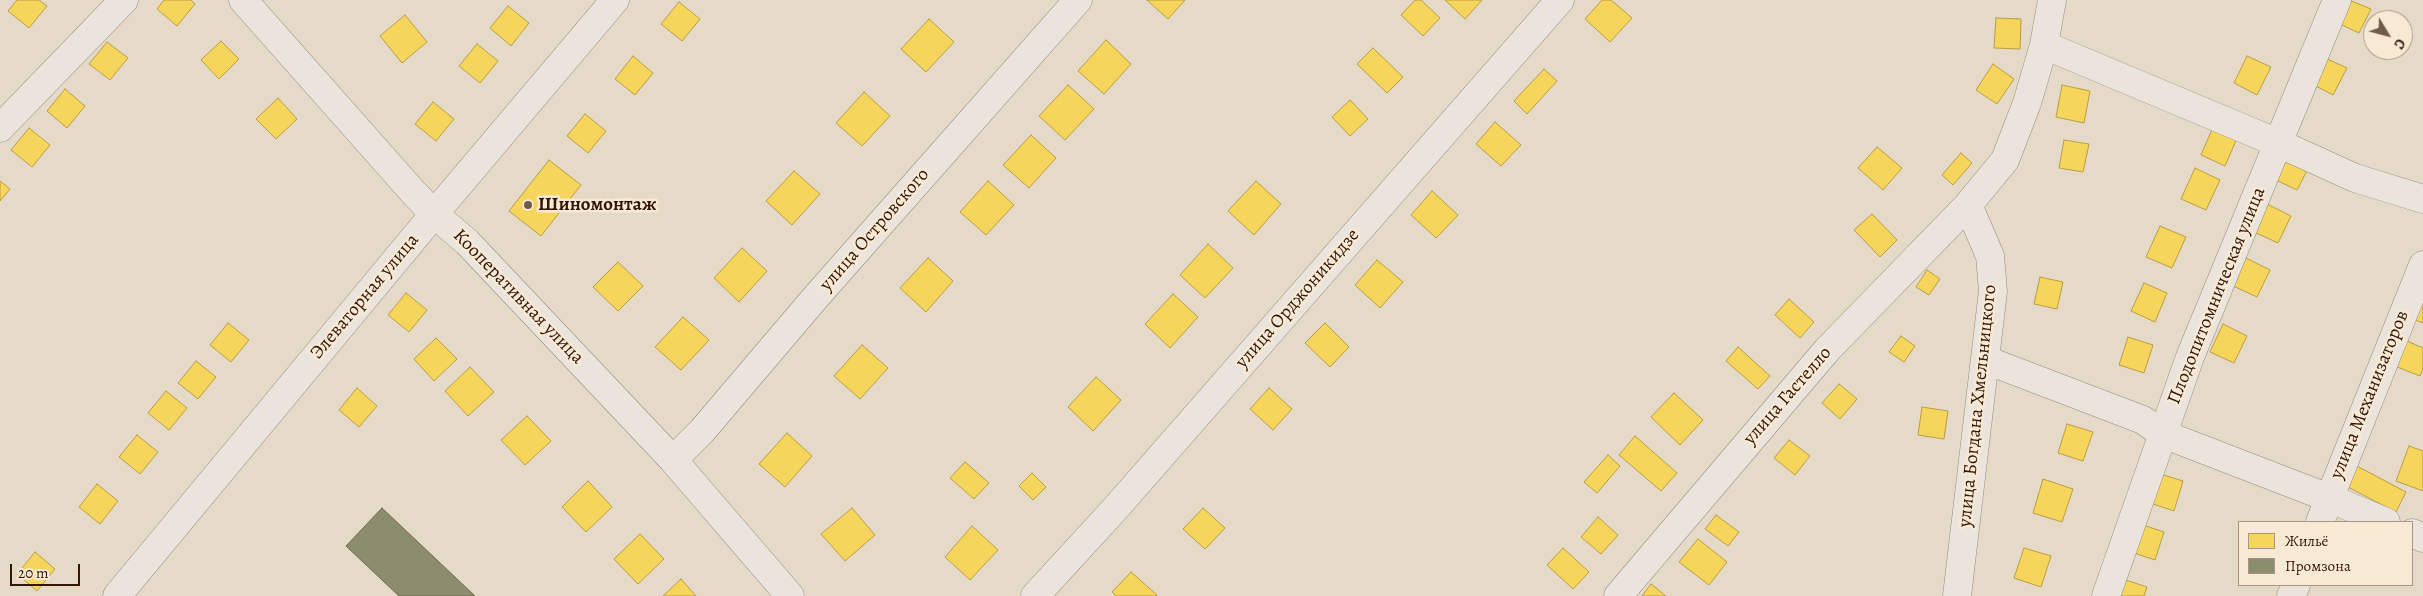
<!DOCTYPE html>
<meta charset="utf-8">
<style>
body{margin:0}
#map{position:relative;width:2423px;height:596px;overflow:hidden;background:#e5dac8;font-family:Alegreya,serif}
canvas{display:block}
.legend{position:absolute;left:2238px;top:521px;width:175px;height:65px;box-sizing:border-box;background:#f7e9d3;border:1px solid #a89582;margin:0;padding:6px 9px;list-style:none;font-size:15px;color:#311608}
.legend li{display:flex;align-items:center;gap:10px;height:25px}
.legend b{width:25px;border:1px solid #a89582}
.north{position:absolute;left:2363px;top:10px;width:50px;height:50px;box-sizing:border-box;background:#f7e9d3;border:1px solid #a89582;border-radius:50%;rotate:127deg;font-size:14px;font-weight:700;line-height:20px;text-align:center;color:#311608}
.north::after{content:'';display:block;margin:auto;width:18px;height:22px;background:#705b4b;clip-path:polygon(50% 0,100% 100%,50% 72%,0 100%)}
.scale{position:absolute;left:10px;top:564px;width:70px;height:22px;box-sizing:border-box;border:2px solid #311608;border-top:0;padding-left:6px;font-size:15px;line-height:18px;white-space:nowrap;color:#311608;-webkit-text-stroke:4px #f7e9d3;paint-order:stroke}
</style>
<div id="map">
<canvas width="2423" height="596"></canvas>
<ul class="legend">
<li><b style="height:14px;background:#f6d55c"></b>Жильё</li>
<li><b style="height:14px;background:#8c8c6e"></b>Промзона</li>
</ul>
<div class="north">С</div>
<div class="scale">20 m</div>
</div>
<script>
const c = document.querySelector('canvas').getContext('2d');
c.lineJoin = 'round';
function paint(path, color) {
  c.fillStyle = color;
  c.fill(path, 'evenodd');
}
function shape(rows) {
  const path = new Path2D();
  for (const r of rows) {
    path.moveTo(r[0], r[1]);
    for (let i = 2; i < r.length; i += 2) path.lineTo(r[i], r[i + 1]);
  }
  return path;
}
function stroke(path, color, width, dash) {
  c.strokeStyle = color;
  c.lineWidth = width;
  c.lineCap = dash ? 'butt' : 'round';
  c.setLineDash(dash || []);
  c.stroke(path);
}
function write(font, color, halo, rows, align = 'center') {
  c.font = font + ' Alegreya,serif';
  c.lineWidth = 5;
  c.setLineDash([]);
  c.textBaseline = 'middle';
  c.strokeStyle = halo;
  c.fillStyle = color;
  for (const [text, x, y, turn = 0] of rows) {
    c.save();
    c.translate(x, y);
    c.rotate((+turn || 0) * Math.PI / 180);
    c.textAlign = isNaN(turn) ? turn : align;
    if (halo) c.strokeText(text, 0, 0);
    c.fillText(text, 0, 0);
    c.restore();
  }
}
const homes = shape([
 [17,0,39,0,47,6,29,28,8,11,17,0],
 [164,0,191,0,195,4,177,26,157,9,164,0],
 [1147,0,1185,0,1168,19,1147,0],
 [1415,0,1421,0,1440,18,1423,36,1401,15,1415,0],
 [1445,0,1482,0,1465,19,1445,0],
 [1602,0,1611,0,1632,18,1610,42,1585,19,1602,0],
 [2349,0,2371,9,2359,33,2338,23,2349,0],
 [679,2,700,19,682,41,661,24,679,2],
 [508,6,529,23,511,46,490,28,508,6],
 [405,15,427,42,402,63,380,36,405,15],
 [1996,18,2021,19,2020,49,1994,48,1996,18],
 [929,19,954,42,926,72,901,49,929,19],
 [1106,40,1131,64,1104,94,1078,71,1106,40],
 [221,41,239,59,219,79,201,60,221,41],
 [107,42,128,58,110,80,89,64,107,42],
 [477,44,498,61,480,83,459,66,477,44],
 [1373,48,1403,77,1387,93,1357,64,1373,48],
 [633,56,653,73,635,95,615,79,633,56],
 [2247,56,2271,67,2257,95,2234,83,2247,56],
 [2323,57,2347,68,2333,95,2310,83,2323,57],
 [1993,64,2014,79,1997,104,1976,90,1993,64],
 [1544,69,1557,81,1527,114,1514,101,1544,69],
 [1068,85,1094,109,1065,140,1039,116,1068,85],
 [2062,85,2090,91,2084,123,2056,117,2062,85],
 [65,89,85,106,67,128,47,111,65,89],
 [864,92,890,116,862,146,836,123,864,92],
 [278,98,297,119,276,139,256,119,278,98],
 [1350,100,1368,119,1350,136,1332,117,1350,100],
 [433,102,454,119,436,141,415,124,433,102],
 [585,114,606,131,588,153,567,136,585,114],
 [1495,122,1521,145,1501,166,1476,144,1495,122],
 [2214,125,2238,136,2225,166,2201,155,2214,125],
 [29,128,50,145,32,167,11,150,29,128],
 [1031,135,1056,158,1029,188,1003,165,1031,135],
 [2064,140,2089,144,2083,172,2059,168,2064,140],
 [1877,147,1902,168,1883,190,1858,168,1877,147],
 [1961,153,1972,163,1953,185,1942,175,1961,153],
 [2288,155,2310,165,2297,190,2276,180,2288,155],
 [549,160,581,185,541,236,509,211,549,160],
 [2195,168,2220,180,2206,210,2181,199,2195,168],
 [794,171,820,194,792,225,766,201,794,171],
 [0,181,10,189,0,201,0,181],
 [988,181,1014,205,986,235,960,212,988,181],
 [1256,181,1281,204,1254,235,1228,211,1256,181],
 [1432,191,1458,215,1436,238,1411,215,1432,191],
 [2267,204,2291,216,2278,243,2254,232,2267,204],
 [1872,214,1897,240,1880,257,1854,230,1872,214],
 [2160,226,2186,237,2172,268,2146,257,2160,226],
 [1208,244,1233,268,1205,298,1180,275,1208,244],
 [742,248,767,271,739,302,714,278,742,248],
 [928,258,953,281,926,312,900,288,928,258],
 [2246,258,2270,270,2257,297,2233,286,2246,258],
 [1377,260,1403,282,1380,308,1355,285,1377,260],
 [618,262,643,286,618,311,593,287,618,262],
 [1927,270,1940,279,1929,295,1916,287,1927,270],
 [2040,277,2063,282,2057,309,2034,304,2040,277],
 [2144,283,2167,293,2155,322,2131,311,2144,283],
 [2423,292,2423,323,2412,319,2423,292],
 [406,293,427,310,409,332,388,315,406,293],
 [1173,294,1198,317,1170,348,1145,324,1173,294],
 [1789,299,1814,322,1800,338,1775,315,1789,299],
 [683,317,709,340,681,370,655,347,683,317],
 [228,323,249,340,231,362,210,345,228,323],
 [1325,323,1349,347,1330,367,1305,343,1325,323],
 [2223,324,2247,336,2234,363,2210,352,2223,324],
 [1901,336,1915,346,1904,362,1889,352,1901,336],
 [2128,337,2153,345,2144,373,2119,365,2128,337],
 [436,338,457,359,434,381,414,359,436,338],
 [2407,341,2423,348,2423,369,2420,376,2397,367,2407,341],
 [862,345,888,368,860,399,834,376,862,345],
 [1738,347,1770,376,1758,389,1726,361,1738,347],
 [196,361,216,377,198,399,178,383,196,361],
 [470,367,494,392,468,416,445,391,470,367],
 [1096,377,1121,400,1093,431,1068,407,1096,377],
 [1839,384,1857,399,1840,419,1822,403,1839,384],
 [357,388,377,406,359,427,339,410,357,388],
 [1269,388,1292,409,1273,430,1250,409,1269,388],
 [166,391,187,408,169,430,148,413,166,391],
 [1674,393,1703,420,1680,445,1651,417,1674,393],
 [1922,407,1948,411,1944,439,1918,435,1922,407],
 [527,416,551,441,525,465,501,440,527,416],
 [2067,424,2093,432,2083,461,2058,453,2067,424],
 [787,433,812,456,785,487,759,464,787,433],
 [137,435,158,452,140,474,119,457,137,435],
 [1635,436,1677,473,1661,491,1619,455,1635,436],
 [1789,440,1810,456,1795,475,1774,458,1789,440],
 [2409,446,2423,451,2423,491,2396,481,2409,446],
 [1608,455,1620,466,1597,493,1584,482,1608,455],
 [965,462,989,483,974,499,950,478,965,462],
 [2355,465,2406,492,2396,512,2344,485,2355,465],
 [1032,473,1046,487,1033,500,1019,486,1032,473],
 [2157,473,2183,481,2174,511,2147,502,2157,473],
 [2043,479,2073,489,2062,522,2033,513,2043,479],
 [588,481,612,507,586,532,562,507,588,481],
 [97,484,118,501,100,524,79,507,97,484],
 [852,508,875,535,845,561,821,534,852,508],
 [1203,508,1225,528,1205,549,1183,529,1203,508],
 [1716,515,1739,532,1728,546,1705,529,1716,515],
 [1598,517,1618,535,1601,554,1581,537,1598,517],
 [2140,524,2164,532,2155,560,2131,552,2140,524],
 [972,526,998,550,970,580,945,557,972,526],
 [640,534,664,559,638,584,614,559,640,534],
 [1698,539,1727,562,1709,585,1679,562,1698,539],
 [1563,548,1589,572,1573,589,1547,565,1563,548],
 [2024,548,2051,556,2041,587,2014,578,2024,548],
 [35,552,55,569,37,591,17,574,35,552],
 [1131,572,1157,595,1156,596,1116,596,1112,592,1131,572],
 [2120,578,2147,587,2144,596,2114,596,2120,578],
 [681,579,696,596,663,596,681,579],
 [1651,584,1666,596,1642,596,1651,584]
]);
paint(homes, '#f6d55c');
stroke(homes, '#bb9c43', 1);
const industry = shape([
 [382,508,475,596,399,596,346,546,382,508]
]);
paint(industry, '#8c8c6e');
stroke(industry, '#71694f', 1);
const minor = shape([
 [243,0,413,192,434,214,467,242,673,460,790,596],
 [2044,45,2278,143,2355,178,2423,199],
 [0,128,124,0],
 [1986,360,2143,420,2163,434,2329,498,2386,522],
 [673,460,702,431,815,298,1078,0],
 [2320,522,2423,265],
 [2412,533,2423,538],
 [117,596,434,214,615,0],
 [1035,596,1114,510,1560,0],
 [1618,596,1827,350,1968,205],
 [1957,596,1993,291,1990,256,1968,205,2005,160,2027,103,2044,45,2052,0],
 [2106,596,2190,357,2337,0],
 [2291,596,2296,585]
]);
stroke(minor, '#958b7f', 29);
stroke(minor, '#eae4dc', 28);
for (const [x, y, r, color] of [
 [528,205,5,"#705b4b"]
]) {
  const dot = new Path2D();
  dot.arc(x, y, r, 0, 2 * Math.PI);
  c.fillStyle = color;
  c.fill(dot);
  stroke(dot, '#f7e9d3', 2);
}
write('bold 19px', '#311608', '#f7e9d3', [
 ["Шиномонтаж",538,205]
], 'left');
write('19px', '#311608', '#f7e9d3', [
 ["улица Островского",875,230,-49],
 ["Плодопитомническая улица",2217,296,-68],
 ["Элеваторная улица",365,297,-50],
 ["Кооперативная улица",518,297,46],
 ["улица Орджоникидзе",1298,299,-49],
 ["улица Механизаторов",2370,395,-68],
 ["улица Гастелло",1788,396,-49],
 ["улица Богдана Хмельницкого",1978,406,-84]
]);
</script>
